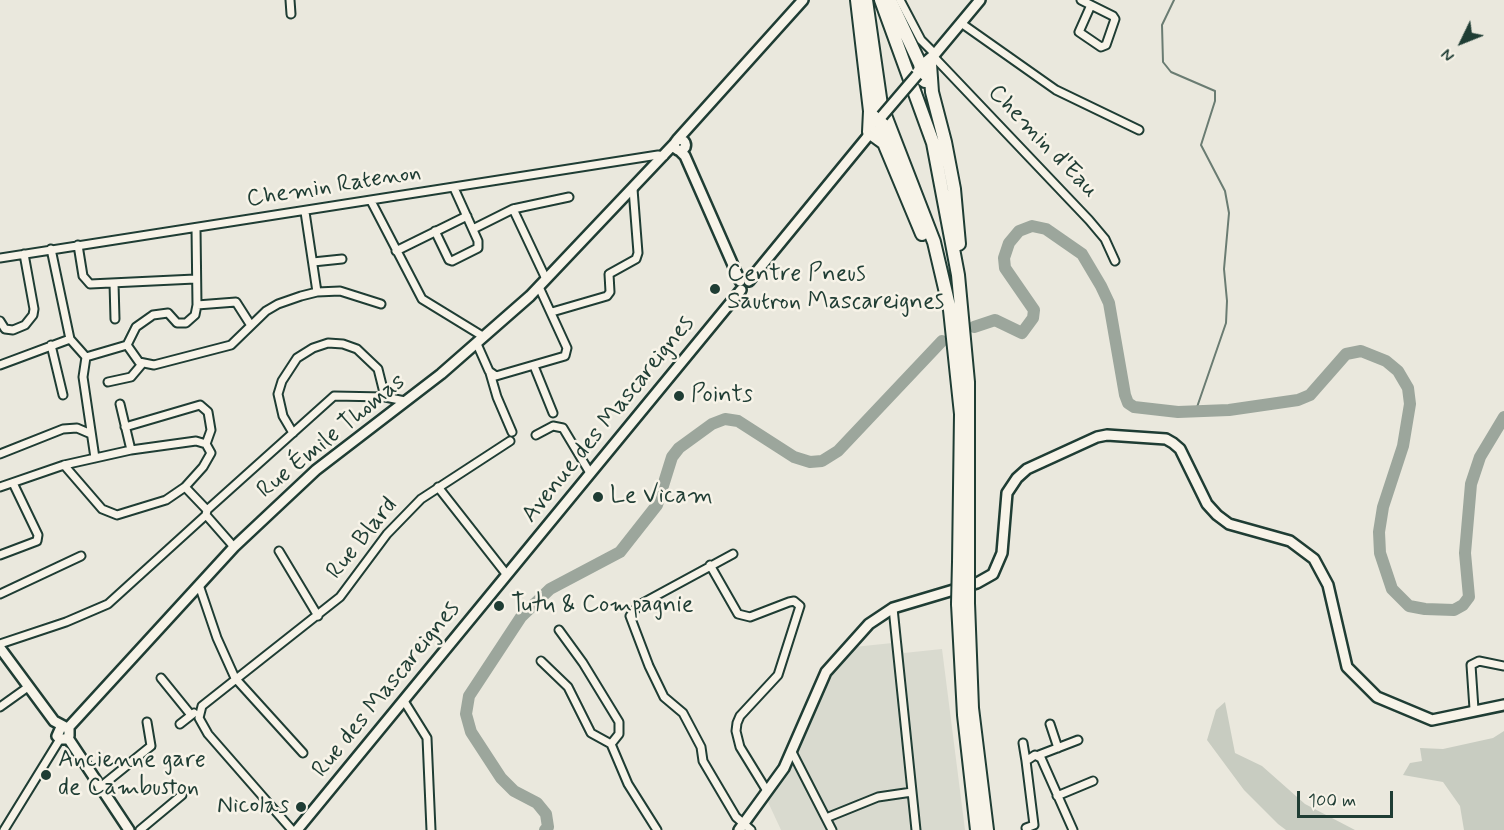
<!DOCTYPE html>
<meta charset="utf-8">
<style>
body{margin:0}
#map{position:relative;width:1504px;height:830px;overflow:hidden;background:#eae8dd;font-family:Mynerve,sans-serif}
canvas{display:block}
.north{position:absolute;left:1432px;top:12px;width:60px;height:60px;-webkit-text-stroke:4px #f7f3e8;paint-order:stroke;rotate:227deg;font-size:16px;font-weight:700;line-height:24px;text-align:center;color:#1f3d34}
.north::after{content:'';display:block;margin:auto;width:21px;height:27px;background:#1f3d34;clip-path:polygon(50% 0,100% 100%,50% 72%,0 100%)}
.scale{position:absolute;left:1297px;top:791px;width:96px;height:27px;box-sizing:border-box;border:3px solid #1f3d34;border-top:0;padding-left:8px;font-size:18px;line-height:21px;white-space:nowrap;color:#1f3d34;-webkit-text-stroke:4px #f7f3e8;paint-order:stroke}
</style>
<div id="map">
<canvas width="1504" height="830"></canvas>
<div class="north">N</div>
<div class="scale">100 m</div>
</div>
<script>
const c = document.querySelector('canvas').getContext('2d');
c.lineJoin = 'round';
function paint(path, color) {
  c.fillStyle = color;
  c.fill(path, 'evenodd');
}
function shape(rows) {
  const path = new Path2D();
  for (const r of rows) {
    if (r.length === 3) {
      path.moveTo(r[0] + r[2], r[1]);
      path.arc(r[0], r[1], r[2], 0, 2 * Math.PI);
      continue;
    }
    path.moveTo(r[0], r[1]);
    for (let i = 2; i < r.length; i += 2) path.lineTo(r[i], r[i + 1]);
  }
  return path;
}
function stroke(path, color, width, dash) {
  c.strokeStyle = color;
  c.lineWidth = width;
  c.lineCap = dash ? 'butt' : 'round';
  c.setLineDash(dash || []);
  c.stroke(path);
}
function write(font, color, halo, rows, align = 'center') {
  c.font = font + ' Mynerve,sans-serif';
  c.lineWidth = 5;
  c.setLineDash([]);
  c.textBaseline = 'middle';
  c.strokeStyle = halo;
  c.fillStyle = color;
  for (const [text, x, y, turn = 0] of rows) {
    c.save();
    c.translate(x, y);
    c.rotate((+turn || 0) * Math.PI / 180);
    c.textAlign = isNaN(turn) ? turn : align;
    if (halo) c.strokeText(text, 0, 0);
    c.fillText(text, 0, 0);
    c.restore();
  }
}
paint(shape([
 [902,642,904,653,942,649,965,830,781,830,768,802,788,771,828,678,854,647]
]), '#d9dacf');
paint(shape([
 [1225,702,1235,753,1262,766,1305,804,1355,830,1286,830,1278,824,1244,790,1207,740,1216,710],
 [1504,731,1504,830,1464,830,1460,806,1443,782,1403,775,1410,763,1422,761,1420,748,1443,749,1493,738]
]), '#c8ccc1');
stroke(shape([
 [1174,0,1162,25,1163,62,1171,72,1215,91,1215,101,1201,145,1225,191,1229,213,1224,269,1227,301,1226,323,1196,410]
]), '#6a7c72', 2);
stroke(shape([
 [974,327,995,320,1022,333,1033,318,1034,310,1005,268,1004,258,1009,243,1019,231,1032,226,1046,229,1082,254,1101,286,1109,303,1125,395,1128,403,1134,407,1178,412,1229,410,1298,400,1310,395,1346,354,1361,351,1386,361,1398,371,1408,388,1410,404,1403,446,1383,507,1379,532,1380,553,1392,589,1409,606,1425,609,1454,610,1463,605,1469,597,1465,553,1471,484,1480,457,1504,417],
 [545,830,548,827,546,814,537,803,514,791,501,778,471,732,466,714,469,696,521,617,550,589,620,552,657,505,672,457,679,448,712,424,725,419,738,421,794,457,810,462,822,461,838,451,942,341]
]), '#9ca69c', 12);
const street = shape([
 [290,0,291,14],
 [900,0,921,40,935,54],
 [1081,0,1113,16,1115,19,1106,45,1101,47,1079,32,1091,5],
 [961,23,1056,90,1139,130],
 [933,56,1089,220,1105,239,1115,261],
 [371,201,422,299,484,337],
 [513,209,546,279],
 [305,212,317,292],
 [196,228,197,305],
 [473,229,513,209,569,197],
 [435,231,449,260,452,261,478,248,478,241,454,188],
 [78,245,83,276,90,284,195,279],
 [51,249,70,339,86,357,83,377,95,458],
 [396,251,467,216],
 [0,258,658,155,664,156],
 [313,262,342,259],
 [114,283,115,319],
 [552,312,607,296,610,292,609,274,636,259,638,253,633,189],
 [0,321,5,329,13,330,25,325,33,315,34,309,24,254],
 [477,344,489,371,496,376,565,356,567,348,539,287],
 [51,345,63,395],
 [127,345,139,362,154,365,231,345,266,311,278,304,301,296,317,292,340,291,381,304],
 [86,357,127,345,136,327,153,315,168,313,177,323,186,323,195,315,197,305,236,302,250,324],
 [0,365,70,339],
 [534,366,553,413],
 [490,373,497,397,512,432],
 [108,382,131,377,142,364],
 [120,404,131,450],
 [125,427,200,405,208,412,211,430,206,444],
 [293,433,283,416,278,394,282,381,297,358,313,348,328,343,343,344,357,349,378,369,385,397],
 [536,435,553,426,563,428,590,473],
 [0,454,63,429,77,428,91,434],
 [0,487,64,465,131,450,196,441,206,444,211,453,203,467,185,487,166,500,117,515,102,509,64,465],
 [185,487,207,510,206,515,234,547],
 [438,487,507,575],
 [207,510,334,396,385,397,405,401],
 [279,551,318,616],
 [733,554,639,605,630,616,649,666,664,697,683,713,701,747,703,761,736,817,751,830],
 [0,555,37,541,38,535,13,483],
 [710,565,738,614,750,617,789,602,794,601,800,606,778,675,740,716,737,723,736,731,740,747,767,791],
 [199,585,217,638,235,678,303,753],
 [0,594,81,556],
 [893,608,916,830],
 [559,630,583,663,619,722,619,734,611,744],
 [0,644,66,622,108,604,206,515],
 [541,661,568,687,591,733,611,744,628,784,657,830],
 [161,678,191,715],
 [404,701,427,738,431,830],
 [0,707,28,687],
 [1474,709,1471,665,1479,661,1504,666],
 [180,724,194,713],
 [1050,724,1058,748],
 [1023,743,1026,761],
 [792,752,832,830],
 [1039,755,1078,740],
 [99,788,151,746,147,722],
 [1057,796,1093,781],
 [826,818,878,797,912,792],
 [1026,828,1034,825,1026,761,1035,755,1041,758,1073,830],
 [4,830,60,739],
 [140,830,182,795],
 [292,830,208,734,199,718,202,706,340,597,387,534,421,499,510,441]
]);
const secondary = shape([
 [922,65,935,54,980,0],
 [680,145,5.5],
 [677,140,803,0],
 [679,150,685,156,740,281],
 [749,281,873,130],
 [0,648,54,721,69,729,69,736,66,739,60,739,57,736,61,727],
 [68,728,234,547,316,470,441,374,530,296,675,143],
 [68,738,129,830],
 [297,830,741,290],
 [739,830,784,768,826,672,869,624,893,608,977,583,993,574,1002,553,1007,493,1017,478,1027,469,1097,437,1107,435,1166,439,1173,443,1180,449,1207,504,1217,515,1229,524,1290,541,1314,559,1328,585,1347,667,1377,697,1432,720,1504,705]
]);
const highway = shape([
 [857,0,870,111,869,132,884,143],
 [866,0,881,105,934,242,950,310,961,414,959,562],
 [881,0,933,143,958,275,968,382,968,561],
 [890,0,920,64,921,69,917,75,925,81],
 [930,64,932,92,945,142,954,189,959,244],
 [870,111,880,118,884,143,922,234],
 [968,603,972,708,987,830],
 [958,604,964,715,977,830]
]);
stroke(street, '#1f3d34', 11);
stroke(secondary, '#1f3d34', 14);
stroke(highway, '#1f3d34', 16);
stroke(street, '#f7f3e8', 7);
stroke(secondary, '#f7f3e8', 9);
stroke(highway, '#f7f3e8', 12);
const secondaryBridge = shape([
 [882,116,917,75]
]);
const highwayBridge = shape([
 [968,603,968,561],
 [958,604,959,562]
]);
stroke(secondaryBridge, '#1f3d34', 14, []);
stroke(highwayBridge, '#1f3d34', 16, []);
stroke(secondaryBridge, '#f7f3e8', 9);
stroke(highwayBridge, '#f7f3e8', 12);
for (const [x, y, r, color] of [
 [715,289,6,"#1f3d34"],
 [679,396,6,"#1f3d34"],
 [598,497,6,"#1f3d34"],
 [499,606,6,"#1f3d34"],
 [46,775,6,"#1f3d34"],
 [301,807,6,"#1f3d34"]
]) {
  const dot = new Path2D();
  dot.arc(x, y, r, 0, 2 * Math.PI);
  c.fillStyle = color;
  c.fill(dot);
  stroke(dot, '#f7f3e8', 2);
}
write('24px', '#1f3d34', '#f7f3e8', [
 ["Chemin d'Eau",1042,142,46],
 ["Chemin Ratenon",334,187,-9],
 ["Avenue des Mascareignes",609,420,-51],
 ["Rue Émile Thomas",332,437,-39],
 ["Rue Blard",363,539,-51],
 ["Rue des Mascareignes",387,690,-51]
]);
write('24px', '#1f3d34', '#f7f3e8', [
 ["Centre Pneus",727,275],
 ["Sautron Mascareignes",727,303],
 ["Points",691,396],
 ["Le Vicam",610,497],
 ["Tutu & Compagnie",511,606],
 ["Ancienne gare",58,761],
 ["de Cambuston",58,789],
 ["Nicolas",289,807,"right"]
], 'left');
</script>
